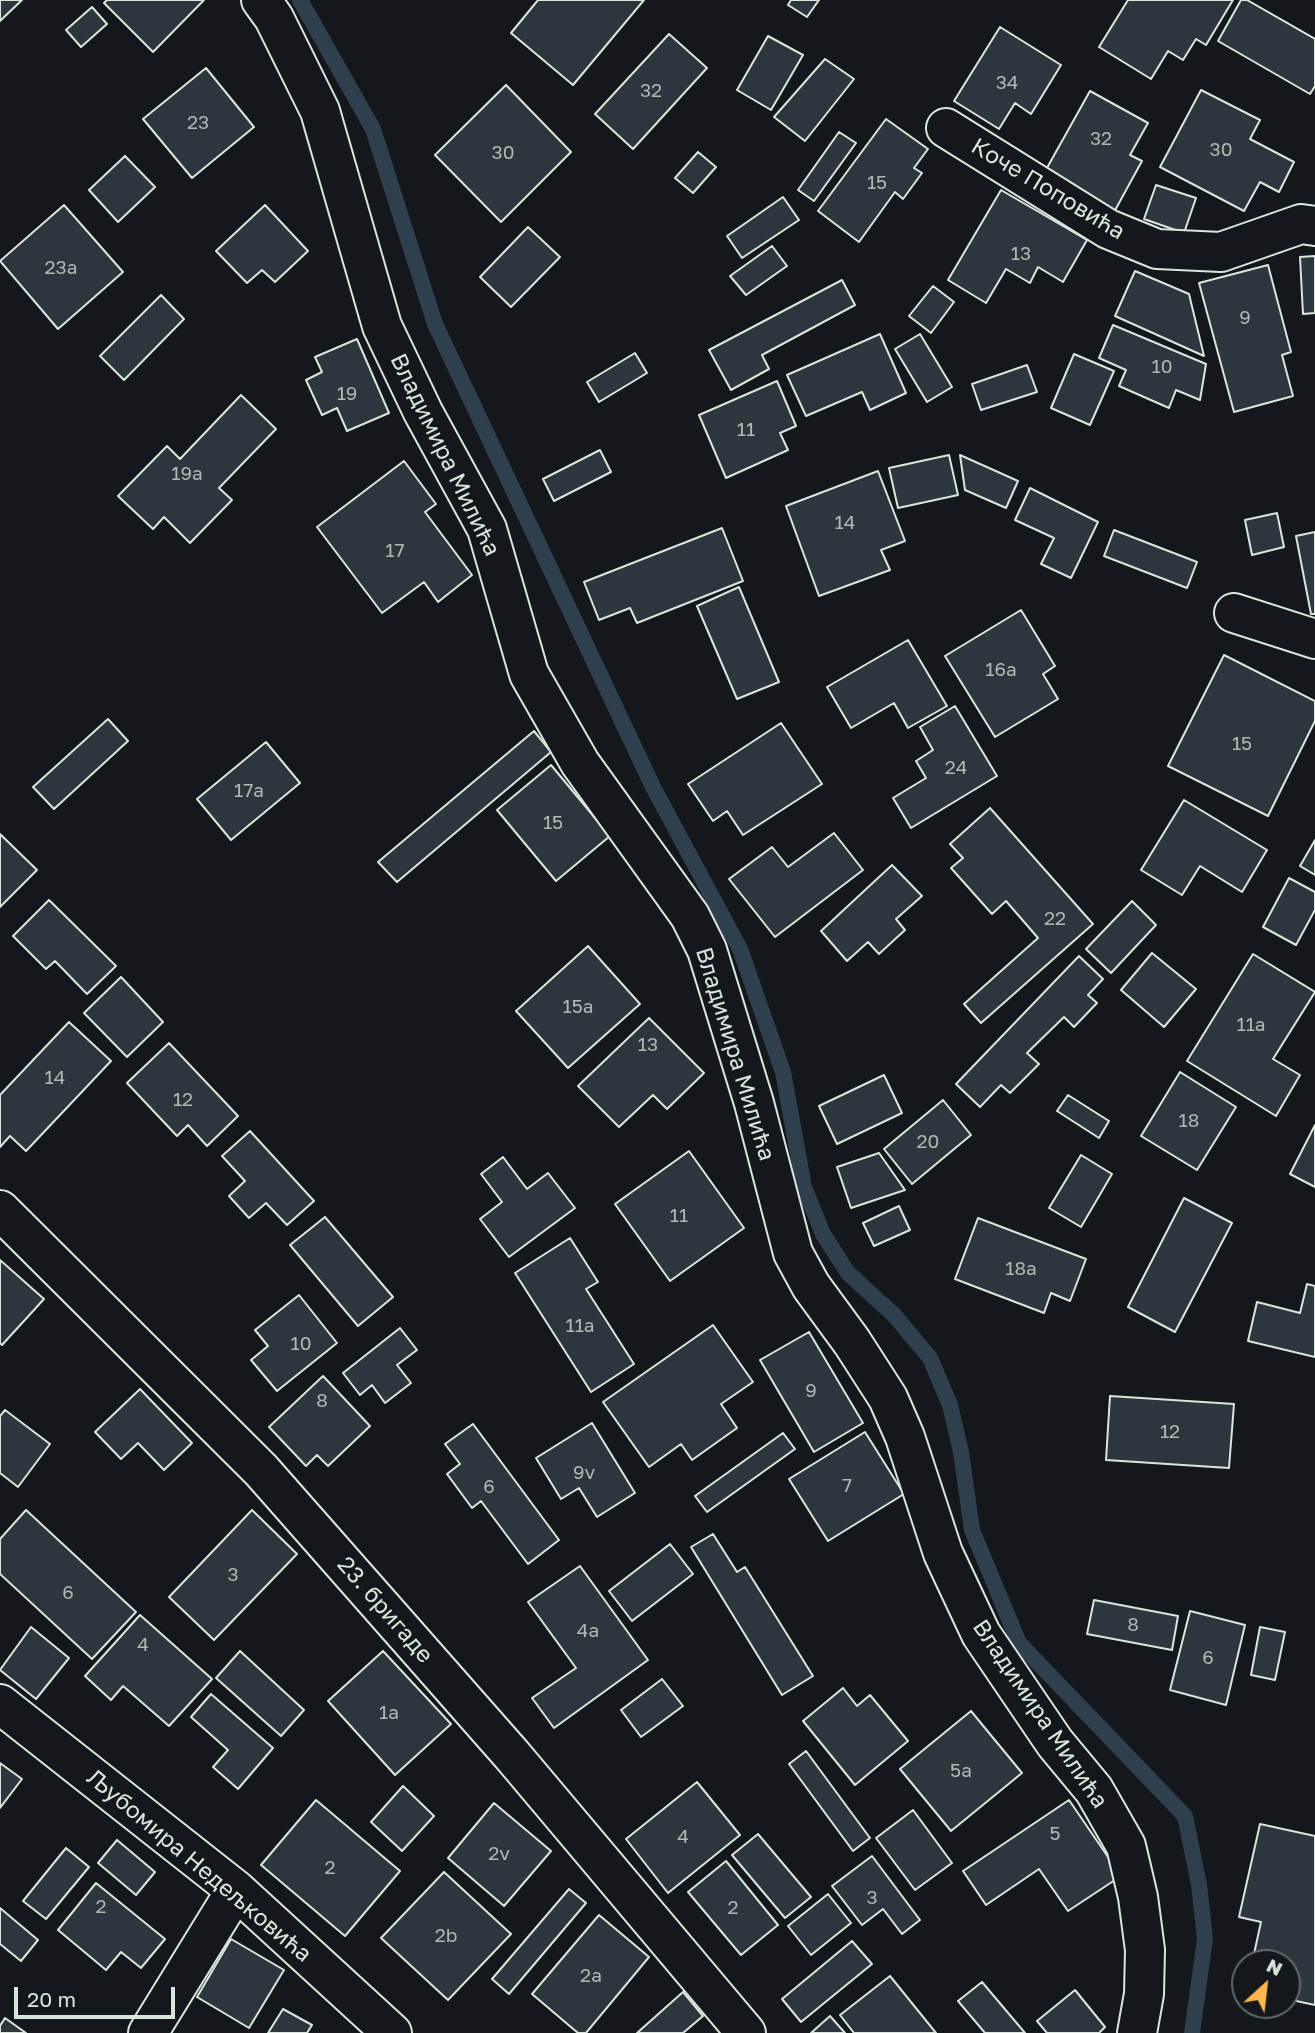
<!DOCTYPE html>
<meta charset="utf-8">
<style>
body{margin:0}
#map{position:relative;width:1315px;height:2033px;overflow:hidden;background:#14181c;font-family:"Golos Text",sans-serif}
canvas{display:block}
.north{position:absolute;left:1231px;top:1949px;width:70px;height:70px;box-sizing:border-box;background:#14181c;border:2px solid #626a69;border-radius:50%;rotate:27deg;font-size:19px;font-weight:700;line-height:28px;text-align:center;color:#d8e6dc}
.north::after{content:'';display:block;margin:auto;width:24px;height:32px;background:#ffb74d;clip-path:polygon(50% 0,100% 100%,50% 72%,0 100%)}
.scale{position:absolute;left:14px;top:1987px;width:161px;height:32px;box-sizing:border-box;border:4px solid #d8e6dc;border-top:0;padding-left:9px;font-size:21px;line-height:24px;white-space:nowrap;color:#d8e6dc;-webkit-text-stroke:5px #14181c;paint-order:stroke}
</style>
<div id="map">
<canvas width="1315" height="2033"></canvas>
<div class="north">N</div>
<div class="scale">20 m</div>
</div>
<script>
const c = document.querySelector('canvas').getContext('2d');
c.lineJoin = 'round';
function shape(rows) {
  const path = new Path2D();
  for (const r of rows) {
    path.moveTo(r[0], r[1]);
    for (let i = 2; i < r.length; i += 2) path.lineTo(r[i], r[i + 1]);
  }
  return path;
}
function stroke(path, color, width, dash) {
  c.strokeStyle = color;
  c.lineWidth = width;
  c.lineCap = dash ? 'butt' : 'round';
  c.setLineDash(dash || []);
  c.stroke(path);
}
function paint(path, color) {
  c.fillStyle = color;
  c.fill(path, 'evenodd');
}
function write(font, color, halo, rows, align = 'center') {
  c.font = font + ' "Golos Text",sans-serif';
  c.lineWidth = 5;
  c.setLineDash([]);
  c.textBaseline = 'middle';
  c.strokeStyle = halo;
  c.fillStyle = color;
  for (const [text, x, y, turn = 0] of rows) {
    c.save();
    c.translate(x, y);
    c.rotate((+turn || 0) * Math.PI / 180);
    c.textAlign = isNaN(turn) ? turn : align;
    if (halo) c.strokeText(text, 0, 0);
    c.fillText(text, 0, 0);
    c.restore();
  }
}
stroke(shape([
 [300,0,373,129,435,324,653,787,740,949,783,1072,804,1187,823,1234,848,1273,894,1315,930,1358,950,1405,961,1452,972,1530,1019,1643,1185,1816,1199,1885,1205,1939,1192,2033]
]), '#2f3f4d', 16);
const building = shape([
 [0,0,22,0,0,21,0,0],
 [107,0,204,0,153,52,104,3,107,0],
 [538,0,644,0,573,85,511,33,538,0],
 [791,0,819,0,807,17,788,5,791,0],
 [1128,0,1233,0,1206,45,1196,39,1183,60,1168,51,1151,79,1099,47,1128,0],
 [1241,0,1247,0,1315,39,1315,86,1310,94,1218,41,1241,0],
 [92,7,107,24,81,47,66,30,92,7],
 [1000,27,1061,65,1031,114,1015,103,999,129,954,101,1000,27],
 [669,34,707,68,633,149,595,114,669,34],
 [768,36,803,55,771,110,737,90,768,36],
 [825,59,854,79,805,141,774,117,825,59],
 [206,68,254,127,192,178,143,119,206,68],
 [506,85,571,152,501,222,435,155,506,85],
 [1201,90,1260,120,1250,139,1294,162,1279,192,1260,182,1244,211,1160,167,1201,90],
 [1090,91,1148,123,1130,155,1142,161,1113,214,1043,175,1090,91],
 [886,119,928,149,914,168,922,173,903,199,895,192,859,242,818,211,886,119],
 [839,132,856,143,814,201,798,190,839,132],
 [698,152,716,167,693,193,675,178,698,152],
 [125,156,155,187,118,222,89,190,125,156],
 [1156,185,1196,198,1184,233,1144,219,1156,185],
 [1001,190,1087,240,1063,282,1038,267,1030,283,1006,269,986,303,948,280,1001,190],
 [783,197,799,220,742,258,727,236,783,197],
 [64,205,123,272,58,329,0,261,64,205],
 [265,205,308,251,275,282,262,270,247,283,216,251,265,205],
 [528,227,560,257,511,307,480,277,528,227],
 [772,246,787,266,746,295,730,276,772,246],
 [1315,256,1315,313,1303,314,1300,257,1315,256],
 [1268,265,1291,352,1282,355,1293,396,1234,412,1199,283,1268,265],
 [1135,271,1189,294,1204,356,1115,316,1135,271],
 [842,280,855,305,762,355,769,369,731,390,709,350,842,280],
 [933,286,954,302,931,333,909,316,933,286],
 [161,295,184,319,124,380,100,356,161,295],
 [1113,325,1206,364,1200,400,1176,390,1169,408,1119,386,1126,370,1099,358,1113,325],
 [880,334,906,393,870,410,862,392,806,416,787,375,880,334],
 [920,334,952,387,927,402,895,349,920,334],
 [357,339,389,413,347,431,337,408,322,415,306,380,322,372,315,357,357,339],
 [635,353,647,373,599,402,587,382,635,353],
 [1074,354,1114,371,1090,425,1051,408,1074,354],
 [1027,365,1037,392,981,410,972,384,1027,365],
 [777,381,796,426,780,433,788,450,726,478,699,415,777,381],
 [241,395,276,429,219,488,232,500,190,543,164,517,153,529,118,496,167,446,180,459,241,395],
 [600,450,611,472,554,501,543,479,600,450],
 [949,455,958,495,898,508,889,468,949,455],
 [960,455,1018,481,1006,508,965,490,960,455],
 [404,461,436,504,425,512,472,575,438,602,424,582,382,613,317,527,404,461],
 [878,471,905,541,881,550,890,570,819,596,786,506,878,471],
 [1030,488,1098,522,1071,578,1041,564,1054,538,1015,520,1030,488],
 [1277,513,1284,547,1252,555,1245,520,1277,513],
 [722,528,743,581,637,623,630,608,599,620,584,582,722,528],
 [1114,530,1197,562,1187,588,1104,556,1114,530],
 [1315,532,1315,614,1311,614,1296,536,1315,532],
 [739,587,779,682,737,699,697,606,739,587],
 [1021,610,1055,666,1043,674,1058,699,995,737,945,656,1021,610],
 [908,640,947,706,908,728,894,703,851,728,827,687,908,640],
 [1224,655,1315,701,1315,721,1268,816,1168,766,1224,655],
 [955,706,997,776,911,828,893,798,926,778,916,761,933,750,920,727,955,706],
 [108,719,128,741,54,809,33,787,108,719],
 [781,723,822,784,743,835,727,811,713,821,688,784,781,723],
 [534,731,551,752,397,882,378,862,534,731],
 [266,742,300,783,231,840,197,799,266,742],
 [551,765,610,836,556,881,497,810,551,765],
 [1184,800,1267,850,1242,892,1200,866,1182,895,1141,870,1184,800],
 [990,808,1093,924,981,1023,964,1004,1038,938,1006,901,992,914,951,868,963,858,950,844,990,808],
 [834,833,863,870,775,937,729,879,772,847,788,867,834,833],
 [0,834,37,870,0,907,0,834],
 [1315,840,1315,875,1300,866,1315,840],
 [892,865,922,896,896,919,905,930,879,954,868,942,847,961,821,931,892,865],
 [1289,878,1315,892,1315,910,1296,945,1263,927,1289,878],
 [49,900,116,966,87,994,55,961,46,969,13,936,49,900],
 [1132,901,1156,925,1111,973,1086,949,1132,901],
 [588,946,640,1004,568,1068,516,1011,588,946],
 [1152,953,1196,989,1164,1027,1121,990,1152,953],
 [1253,954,1315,992,1273,1059,1300,1075,1276,1116,1187,1061,1253,954],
 [1079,956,1103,979,1088,995,1097,1003,1074,1027,1064,1017,1027,1053,1039,1064,1010,1093,1001,1085,980,1107,956,1084,1079,956],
 [121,977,163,1022,127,1057,84,1013,121,977],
 [649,1018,704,1073,667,1109,653,1095,619,1127,578,1086,649,1018],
 [69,1022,111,1061,26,1151,10,1136,0,1147,0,1095,69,1022],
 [169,1043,238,1116,207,1146,188,1125,177,1136,127,1083,169,1043],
 [1180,1072,1236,1107,1197,1170,1141,1136,1180,1072],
 [884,1075,902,1113,837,1144,819,1106,884,1075],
 [1068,1095,1109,1121,1099,1138,1057,1111,1068,1095],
 [943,1100,971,1135,912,1184,884,1149,943,1100],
 [1315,1125,1315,1187,1290,1174,1315,1125],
 [250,1131,314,1201,287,1225,266,1203,249,1218,229,1196,245,1181,222,1156,250,1131],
 [689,1151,744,1228,670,1281,615,1204,689,1151],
 [879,1153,905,1190,851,1208,837,1167,879,1153],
 [1081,1155,1112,1174,1081,1227,1049,1208,1081,1155],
 [503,1157,527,1189,548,1173,575,1208,509,1257,480,1219,502,1202,481,1174,503,1157],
 [1184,1198,1232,1223,1175,1332,1128,1307,1184,1198],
 [899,1206,910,1230,874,1246,863,1223,899,1206],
 [325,1217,393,1297,358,1326,290,1245,325,1217],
 [978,1218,1086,1259,1070,1301,1051,1293,1044,1313,955,1279,978,1218],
 [570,1238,598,1282,586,1289,634,1364,591,1392,515,1273,570,1238],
 [0,1260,44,1299,2,1345,0,1343,0,1260],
 [1307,1284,1315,1286,1315,1357,1248,1341,1257,1302,1300,1313,1307,1284],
 [299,1295,337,1343,277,1391,251,1360,268,1346,255,1330,299,1295],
 [713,1325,753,1382,721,1404,737,1428,692,1460,681,1444,649,1467,603,1402,713,1325],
 [400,1328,417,1350,397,1365,411,1383,385,1403,372,1385,360,1395,343,1373,400,1328],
 [809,1332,863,1423,814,1452,760,1360,809,1332],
 [323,1376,370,1426,328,1466,317,1455,306,1466,269,1427,323,1376],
 [140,1389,192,1443,164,1470,138,1443,121,1459,95,1432,140,1389],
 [1110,1396,1234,1404,1229,1468,1106,1460,1110,1396],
 [5,1410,50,1444,18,1487,0,1473,0,1416,5,1410],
 [592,1423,635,1493,597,1517,579,1488,561,1499,536,1458,592,1423],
 [473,1424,559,1540,528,1564,481,1501,472,1508,447,1474,460,1464,445,1444,473,1424],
 [865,1432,904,1494,828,1541,789,1479,865,1432],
 [783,1433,795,1449,707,1512,695,1496,783,1433],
 [26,1510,136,1612,92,1659,0,1574,0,1539,26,1510],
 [252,1510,297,1554,214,1640,169,1597,252,1510],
 [713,1534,737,1572,745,1567,813,1676,782,1695,691,1547,713,1534],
 [670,1544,693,1574,632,1621,609,1591,670,1544],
 [580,1566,648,1660,554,1728,532,1698,576,1668,528,1602,580,1566],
 [1094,1600,1178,1616,1172,1650,1087,1634,1094,1600],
 [1190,1611,1245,1625,1226,1705,1170,1690,1190,1611],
 [140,1615,212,1679,169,1726,123,1686,111,1700,85,1676,140,1615],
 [31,1627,69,1658,36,1699,0,1670,31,1627],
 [1260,1627,1285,1632,1275,1680,1251,1675,1260,1627],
 [240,1651,304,1710,281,1736,216,1678,240,1651],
 [383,1651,451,1724,395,1775,328,1701,383,1651],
 [662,1679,683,1706,641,1737,621,1710,662,1679],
 [843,1688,857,1706,870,1695,908,1741,855,1785,803,1721,843,1688],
 [211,1694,273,1748,238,1789,213,1767,228,1750,191,1717,211,1694],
 [971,1711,1022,1773,951,1831,900,1769,971,1711],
 [806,1751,870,1838,853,1851,789,1764,806,1751],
 [0,1763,22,1779,0,1808,0,1763],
 [697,1782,740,1835,668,1893,626,1839,697,1782],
 [403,1786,434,1816,402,1851,371,1822,403,1786],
 [316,1800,400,1871,345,1936,261,1865,316,1800],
 [1069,1800,1121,1876,1068,1911,1039,1869,986,1905,963,1871,1069,1800],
 [494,1803,551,1851,504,1906,448,1858,494,1803],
 [913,1810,952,1863,915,1890,876,1838,913,1810],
 [1260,1824,1315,1836,1315,2005,1287,1999,1287,1963,1252,1963,1261,1922,1239,1917,1260,1824],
 [758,1834,811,1897,785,1918,732,1855,758,1834],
 [117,1840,155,1872,136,1895,98,1863,117,1840],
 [66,1848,89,1867,46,1919,23,1901,66,1848],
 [872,1856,920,1920,902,1934,883,1909,862,1925,832,1886,872,1856],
 [726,1861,778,1925,741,1955,688,1892,726,1861],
 [444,1872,511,1934,448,2000,381,1938,444,1872],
 [96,1883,165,1939,141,1968,121,1952,106,1970,58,1930,96,1883],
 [569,1889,586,1903,509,1994,492,1979,569,1889],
 [828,1894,851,1923,811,1955,788,1926,828,1894],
 [0,1908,38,1940,21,1961,0,1944,0,1908],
 [599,1915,649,1957,586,2033,578,2033,532,1994,599,1915],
 [231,1939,284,1970,249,2028,197,1997,231,1939],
 [852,1941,872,1964,801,2022,782,1999,852,1941],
 [890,1976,936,2033,854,2033,840,2015,890,1976],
 [982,1982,1025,2033,985,2033,958,2001,982,1982],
 [1075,1990,1105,2027,1099,2033,1047,2033,1037,2021,1075,1990],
 [683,1992,703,2016,683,2033,637,2033,683,1992],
 [283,2009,312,2025,307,2033,268,2033,283,2009],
 [830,2016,845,2033,811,2033,830,2016],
 [5,2018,26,2033,0,2033,0,2026,5,2018]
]);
paint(building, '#2c363c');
stroke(building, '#d8e6dc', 2);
const street = shape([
 [261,0,274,18,320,111,382,326,423,412,487,529,529,674,580,763,690,916,707,950,754,1103,793,1253,811,1286,852,1342,888,1398,905,1437,943,1553,981,1634,1055,1743,1094,1790,1126,1846,1138,1897,1145,1950,1144,1994,1137,2033],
 [946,128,1108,229,1157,249,1221,252,1301,224,1315,226],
 [1234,613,1315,639],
 [0,1210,261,1470,512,1755,746,2033],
 [0,1704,236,1890,392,2033],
 [148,2033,236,1890]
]);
stroke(street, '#d8e6dc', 42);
stroke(street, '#14181c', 38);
write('19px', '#adbab4', null, [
 ["34",1007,83],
 ["32",651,91],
 ["23",198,123],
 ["32",1101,139],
 ["30",1221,150],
 ["30",503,153],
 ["15",877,183],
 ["13",1021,254],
 ["23a",61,268],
 ["9",1245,318],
 ["10",1162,367],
 ["19",347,394],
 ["11",746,430],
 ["19a",187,474],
 ["14",845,523],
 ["17",395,551],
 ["16a",1001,670],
 ["15",1242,744],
 ["24",956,768],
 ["17a",249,791],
 ["15",553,823],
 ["22",1055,919],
 ["15a",578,1007],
 ["11a",1251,1025],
 ["13",648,1045],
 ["14",55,1078],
 ["12",183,1100],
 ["18",1189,1121],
 ["20",928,1142],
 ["11",679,1216],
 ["18a",1021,1269],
 ["11a",580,1326],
 ["10",301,1344],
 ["9",811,1391],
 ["8",322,1401],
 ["12",1170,1432],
 ["9v",584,1473],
 ["7",847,1486],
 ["6",489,1487],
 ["3",233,1575],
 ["6",68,1593],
 ["8",1133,1625],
 ["4a",588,1631],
 ["4",143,1645],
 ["6",1208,1658],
 ["1a",389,1713],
 ["5a",961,1771],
 ["5",1055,1834],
 ["4",683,1837],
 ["2v",499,1854],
 ["2",330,1868],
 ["3",872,1898],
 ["2",101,1907],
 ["2",733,1908],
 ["2b",446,1936],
 ["2a",591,1976]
]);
write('23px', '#d8e6dc', '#14181c', [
 ["Коче Поповића",1048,189,31],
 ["Владимира Милића",445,455,64],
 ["Владимира Милића",735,1054,73],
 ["23. бригаде",385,1610,49],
 ["Владимира Милића",1040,1714,56],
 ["Љубомира Недељковића",199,1866,40]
]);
</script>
